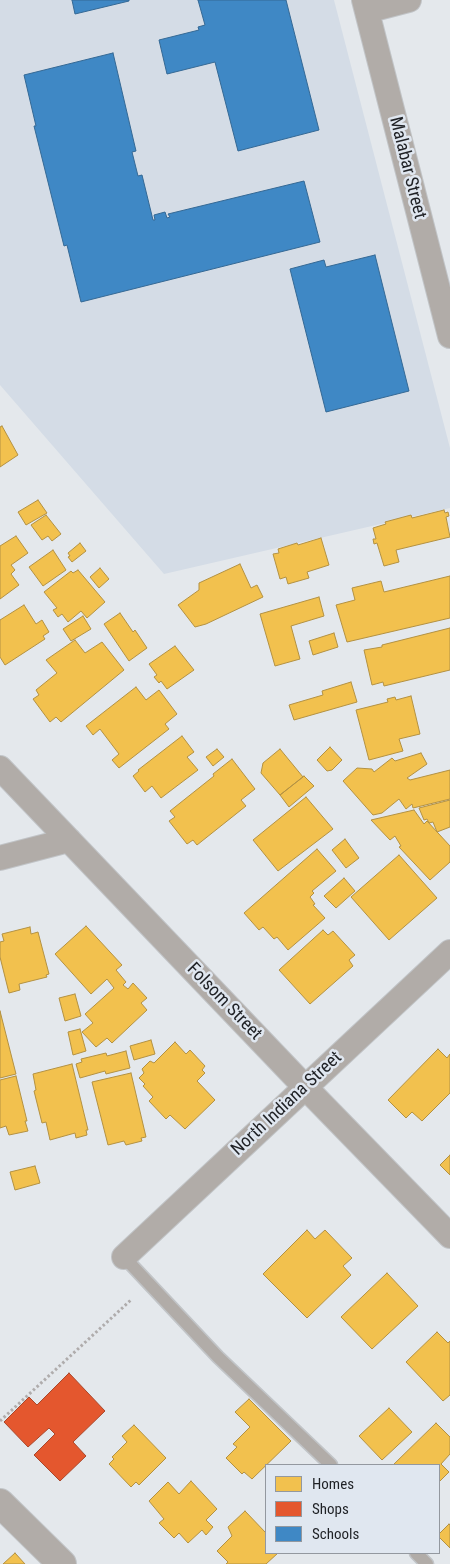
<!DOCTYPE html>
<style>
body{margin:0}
#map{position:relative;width:450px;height:1564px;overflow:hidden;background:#e4e8ec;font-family:"Roboto Condensed",sans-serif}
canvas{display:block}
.legend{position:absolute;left:265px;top:1464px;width:175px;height:90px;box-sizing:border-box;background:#e0e7f0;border:1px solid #93989f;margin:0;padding:6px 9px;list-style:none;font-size:15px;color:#1f2125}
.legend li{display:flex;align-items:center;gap:10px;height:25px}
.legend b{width:25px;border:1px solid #93989f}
</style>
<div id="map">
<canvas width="450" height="1564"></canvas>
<ul class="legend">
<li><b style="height:14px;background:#f2c14e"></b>Homes</li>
<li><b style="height:14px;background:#e4572e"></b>Shops</li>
<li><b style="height:14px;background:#3f88c5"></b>Schools</li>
</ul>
</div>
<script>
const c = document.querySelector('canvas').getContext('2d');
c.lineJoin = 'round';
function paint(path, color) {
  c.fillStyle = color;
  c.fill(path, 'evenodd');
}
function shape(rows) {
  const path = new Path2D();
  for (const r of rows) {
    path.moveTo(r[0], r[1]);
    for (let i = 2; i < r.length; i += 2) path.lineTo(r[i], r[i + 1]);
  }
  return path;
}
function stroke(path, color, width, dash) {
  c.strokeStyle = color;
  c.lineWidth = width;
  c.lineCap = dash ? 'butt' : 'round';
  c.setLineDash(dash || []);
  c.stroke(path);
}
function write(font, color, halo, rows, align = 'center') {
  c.font = font + ' "Roboto Condensed",sans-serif';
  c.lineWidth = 5;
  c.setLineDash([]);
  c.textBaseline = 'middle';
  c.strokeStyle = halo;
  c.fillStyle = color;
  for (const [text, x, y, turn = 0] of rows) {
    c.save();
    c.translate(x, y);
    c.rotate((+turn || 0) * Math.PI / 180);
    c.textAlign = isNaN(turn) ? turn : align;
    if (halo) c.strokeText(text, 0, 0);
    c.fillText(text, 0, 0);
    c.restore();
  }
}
paint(shape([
 [0,0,334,0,450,448,450,508,164,574,0,385]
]), '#d4dce6');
const homes = shape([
 [2,426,18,455,0,467,0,427,2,426],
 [38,500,47,513,26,525,18,512,38,500],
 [444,510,445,513,448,512,449,516,446,517,450,537,396,550,399,562,384,566,377,543,374,544,373,539,376,539,373,528,386,524,385,522,411,515,412,518,444,510],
 [46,515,61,534,52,541,48,536,42,540,31,525,46,515],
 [16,536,28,553,11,565,15,570,11,574,19,585,0,599,0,546,16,536],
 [321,538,329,565,307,572,309,578,288,584,286,577,280,579,273,554,279,553,278,549,297,543,298,545,321,538],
 [80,543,86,551,72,562,68,557,70,556,68,553,80,543],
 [53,550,66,570,43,586,29,567,53,550],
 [240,564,251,588,257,585,263,597,206,624,195,627,178,605,199,590,199,583,240,564],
 [100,568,109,579,99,588,90,577,100,568],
 [78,570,105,602,87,618,81,611,68,622,62,614,58,617,53,610,57,608,44,592,71,571,73,573,78,570],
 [450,576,450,618,347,642,336,605,355,600,352,588,381,581,384,592,450,576],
 [319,597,324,616,291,626,300,659,275,666,260,614,319,597],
 [24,605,36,624,42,620,49,632,43,636,45,639,5,665,0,657,0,620,24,605],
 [120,613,133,632,135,630,147,648,129,661,104,624,120,613],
 [83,616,91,629,71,641,63,629,83,616],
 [450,628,450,670,384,686,383,682,372,685,364,650,382,647,382,645,450,628],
 [334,633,338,647,313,655,309,641,334,633],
 [75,640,85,653,102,642,124,670,61,722,56,717,50,722,33,699,39,695,36,690,57,673,46,660,75,640],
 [175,646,194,670,167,689,161,681,159,683,154,677,157,675,149,664,175,646],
 [351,682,357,702,294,720,289,705,323,695,322,691,351,682],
 [136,687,146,700,159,690,177,714,165,724,169,729,119,768,112,760,119,754,100,729,93,735,86,726,136,687],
 [411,696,420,734,399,739,403,751,369,760,356,710,388,702,387,699,395,697,396,700,411,696],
 [182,736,194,752,187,757,198,770,161,798,152,786,145,792,133,776,139,771,138,770,182,736],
 [330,747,342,760,332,770,327,771,317,760,330,747],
 [217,749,224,757,213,766,206,757,217,749],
 [280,749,303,777,280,795,261,773,263,763,280,749],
 [421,753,427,764,407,778,410,780,450,770,450,799,413,808,412,804,406,809,399,799,382,813,373,815,343,781,357,768,372,769,374,772,392,758,395,761,421,753],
 [232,759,255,789,241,800,246,806,197,845,193,840,187,844,169,821,175,817,170,811,214,776,213,774,232,759],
 [304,776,314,786,289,807,280,795,304,776],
 [306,797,333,829,278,871,253,840,306,797],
 [450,800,450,827,437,832,433,822,429,823,427,819,424,820,419,808,450,800],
 [414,810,424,824,427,821,450,846,450,862,430,880,399,847,401,846,395,836,390,840,371,820,414,810],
 [345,839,359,858,346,868,332,850,345,839],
 [317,849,336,871,312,891,314,893,310,897,315,904,313,905,325,918,288,950,277,937,274,939,263,927,259,930,244,913,317,849],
 [399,855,437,898,389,940,351,897,399,855],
 [344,878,355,891,336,908,324,896,344,878],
 [86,926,122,965,116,970,126,982,123,985,128,989,133,983,147,998,141,1003,147,1010,112,1043,107,1038,96,1047,82,1032,93,1023,85,1014,114,988,107,979,91,994,55,954,86,926],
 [30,927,31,934,38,932,49,974,46,975,47,977,19,984,20,990,9,993,0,957,0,942,4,941,2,934,30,927],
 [323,930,328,935,333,931,355,955,349,960,353,966,310,1004,279,970,323,930],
 [75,994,81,1016,65,1021,59,998,75,994],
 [0,1011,16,1074,0,1078,0,1011],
 [80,1029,86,1051,73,1055,68,1032,80,1029],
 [151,1040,155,1054,134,1060,130,1046,151,1040],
 [175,1042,186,1054,190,1050,205,1066,202,1070,205,1073,197,1081,215,1100,185,1129,170,1115,166,1119,149,1101,153,1097,143,1086,145,1084,139,1078,144,1073,142,1069,150,1061,154,1063,175,1042],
 [438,1049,447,1058,450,1054,450,1093,422,1121,412,1112,406,1118,388,1100,438,1049],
 [126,1051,130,1068,106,1074,105,1071,80,1078,76,1064,82,1062,81,1059,106,1053,107,1056,126,1051],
 [72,1064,88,1130,86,1130,87,1135,76,1138,75,1133,50,1140,46,1122,42,1123,34,1091,36,1090,33,1074,72,1064],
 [131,1073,146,1137,141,1138,142,1141,126,1145,124,1141,108,1145,92,1082,131,1073],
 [16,1076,27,1121,25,1121,28,1131,9,1135,6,1126,0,1128,0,1080,16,1076],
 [450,1155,450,1175,440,1165,450,1155],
 [35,1166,40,1183,15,1190,10,1172,35,1166],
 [307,1230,315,1239,325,1230,352,1258,343,1266,351,1275,307,1318,263,1274,307,1230],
 [387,1273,418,1306,372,1349,341,1317,387,1273],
 [437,1332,448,1343,450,1341,450,1395,443,1401,406,1362,437,1332],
 [249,1399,291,1441,252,1479,244,1472,242,1474,226,1458,237,1447,233,1444,250,1427,235,1412,249,1399],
 [389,1408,412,1432,382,1460,359,1436,389,1408],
 [436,1423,450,1437,450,1454,441,1464,449,1472,439,1482,439,1465,393,1465,436,1423],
 [134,1425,166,1458,139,1485,136,1482,131,1487,109,1464,114,1459,112,1457,127,1442,122,1436,134,1425],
 [191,1481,217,1509,206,1520,213,1527,206,1535,202,1530,188,1543,179,1533,174,1538,159,1523,164,1519,149,1501,168,1482,179,1494,191,1481],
 [245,1511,266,1533,266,1553,278,1553,266,1564,226,1564,228,1562,217,1551,232,1536,228,1527,245,1511],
 [449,1524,450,1525,450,1548,439,1537,439,1534,449,1524],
 [15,1553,25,1564,3,1564,15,1553]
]);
paint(homes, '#f2c14e');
stroke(homes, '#b39142', 1);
const shops = shape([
 [69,1373,105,1411,73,1442,86,1456,60,1481,34,1455,55,1434,49,1428,28,1447,4,1422,29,1397,37,1405,69,1373]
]);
paint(shops, '#e4572e');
stroke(shops, '#a9472b', 1);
const schools = shape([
 [72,0,129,0,129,1,75,14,72,0],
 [198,0,286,0,319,130,238,151,215,62,167,74,159,40,199,30,198,27,205,25,198,0],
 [113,53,136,151,132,152,138,176,142,175,153,220,155,220,154,215,165,212,167,218,170,217,168,214,304,181,320,242,81,302,67,245,64,246,34,126,36,126,24,75,113,53],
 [375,255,409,391,326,412,290,269,324,260,326,267,375,255]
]);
paint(schools, '#3f88c5');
stroke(schools, '#356995', 1);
const service = shape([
 [124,1257,218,1357,331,1465],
 [416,1553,427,1564]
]);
const minor = shape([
 [364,0,450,336],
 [367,11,409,0],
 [0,768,305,1087,450,1236],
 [0,858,69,840],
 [124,1257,450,952]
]);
const tertiary = shape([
 [0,1503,62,1564]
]);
stroke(service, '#c1c4c7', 15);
stroke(minor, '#c1c4c7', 26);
stroke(tertiary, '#c1c4c7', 30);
stroke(shape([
 [0,1421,132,1299]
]), '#afacac', 3, [2.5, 2.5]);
stroke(service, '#b1aca8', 12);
stroke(minor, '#b1aca8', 24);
stroke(tertiary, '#b1aca8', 28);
write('18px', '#1f2125', '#e0e7f0', [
 ["Malabar Street",407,168,76],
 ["Folsom Street",224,1002,46],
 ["North Indiana Street",287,1104,-43]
]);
</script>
